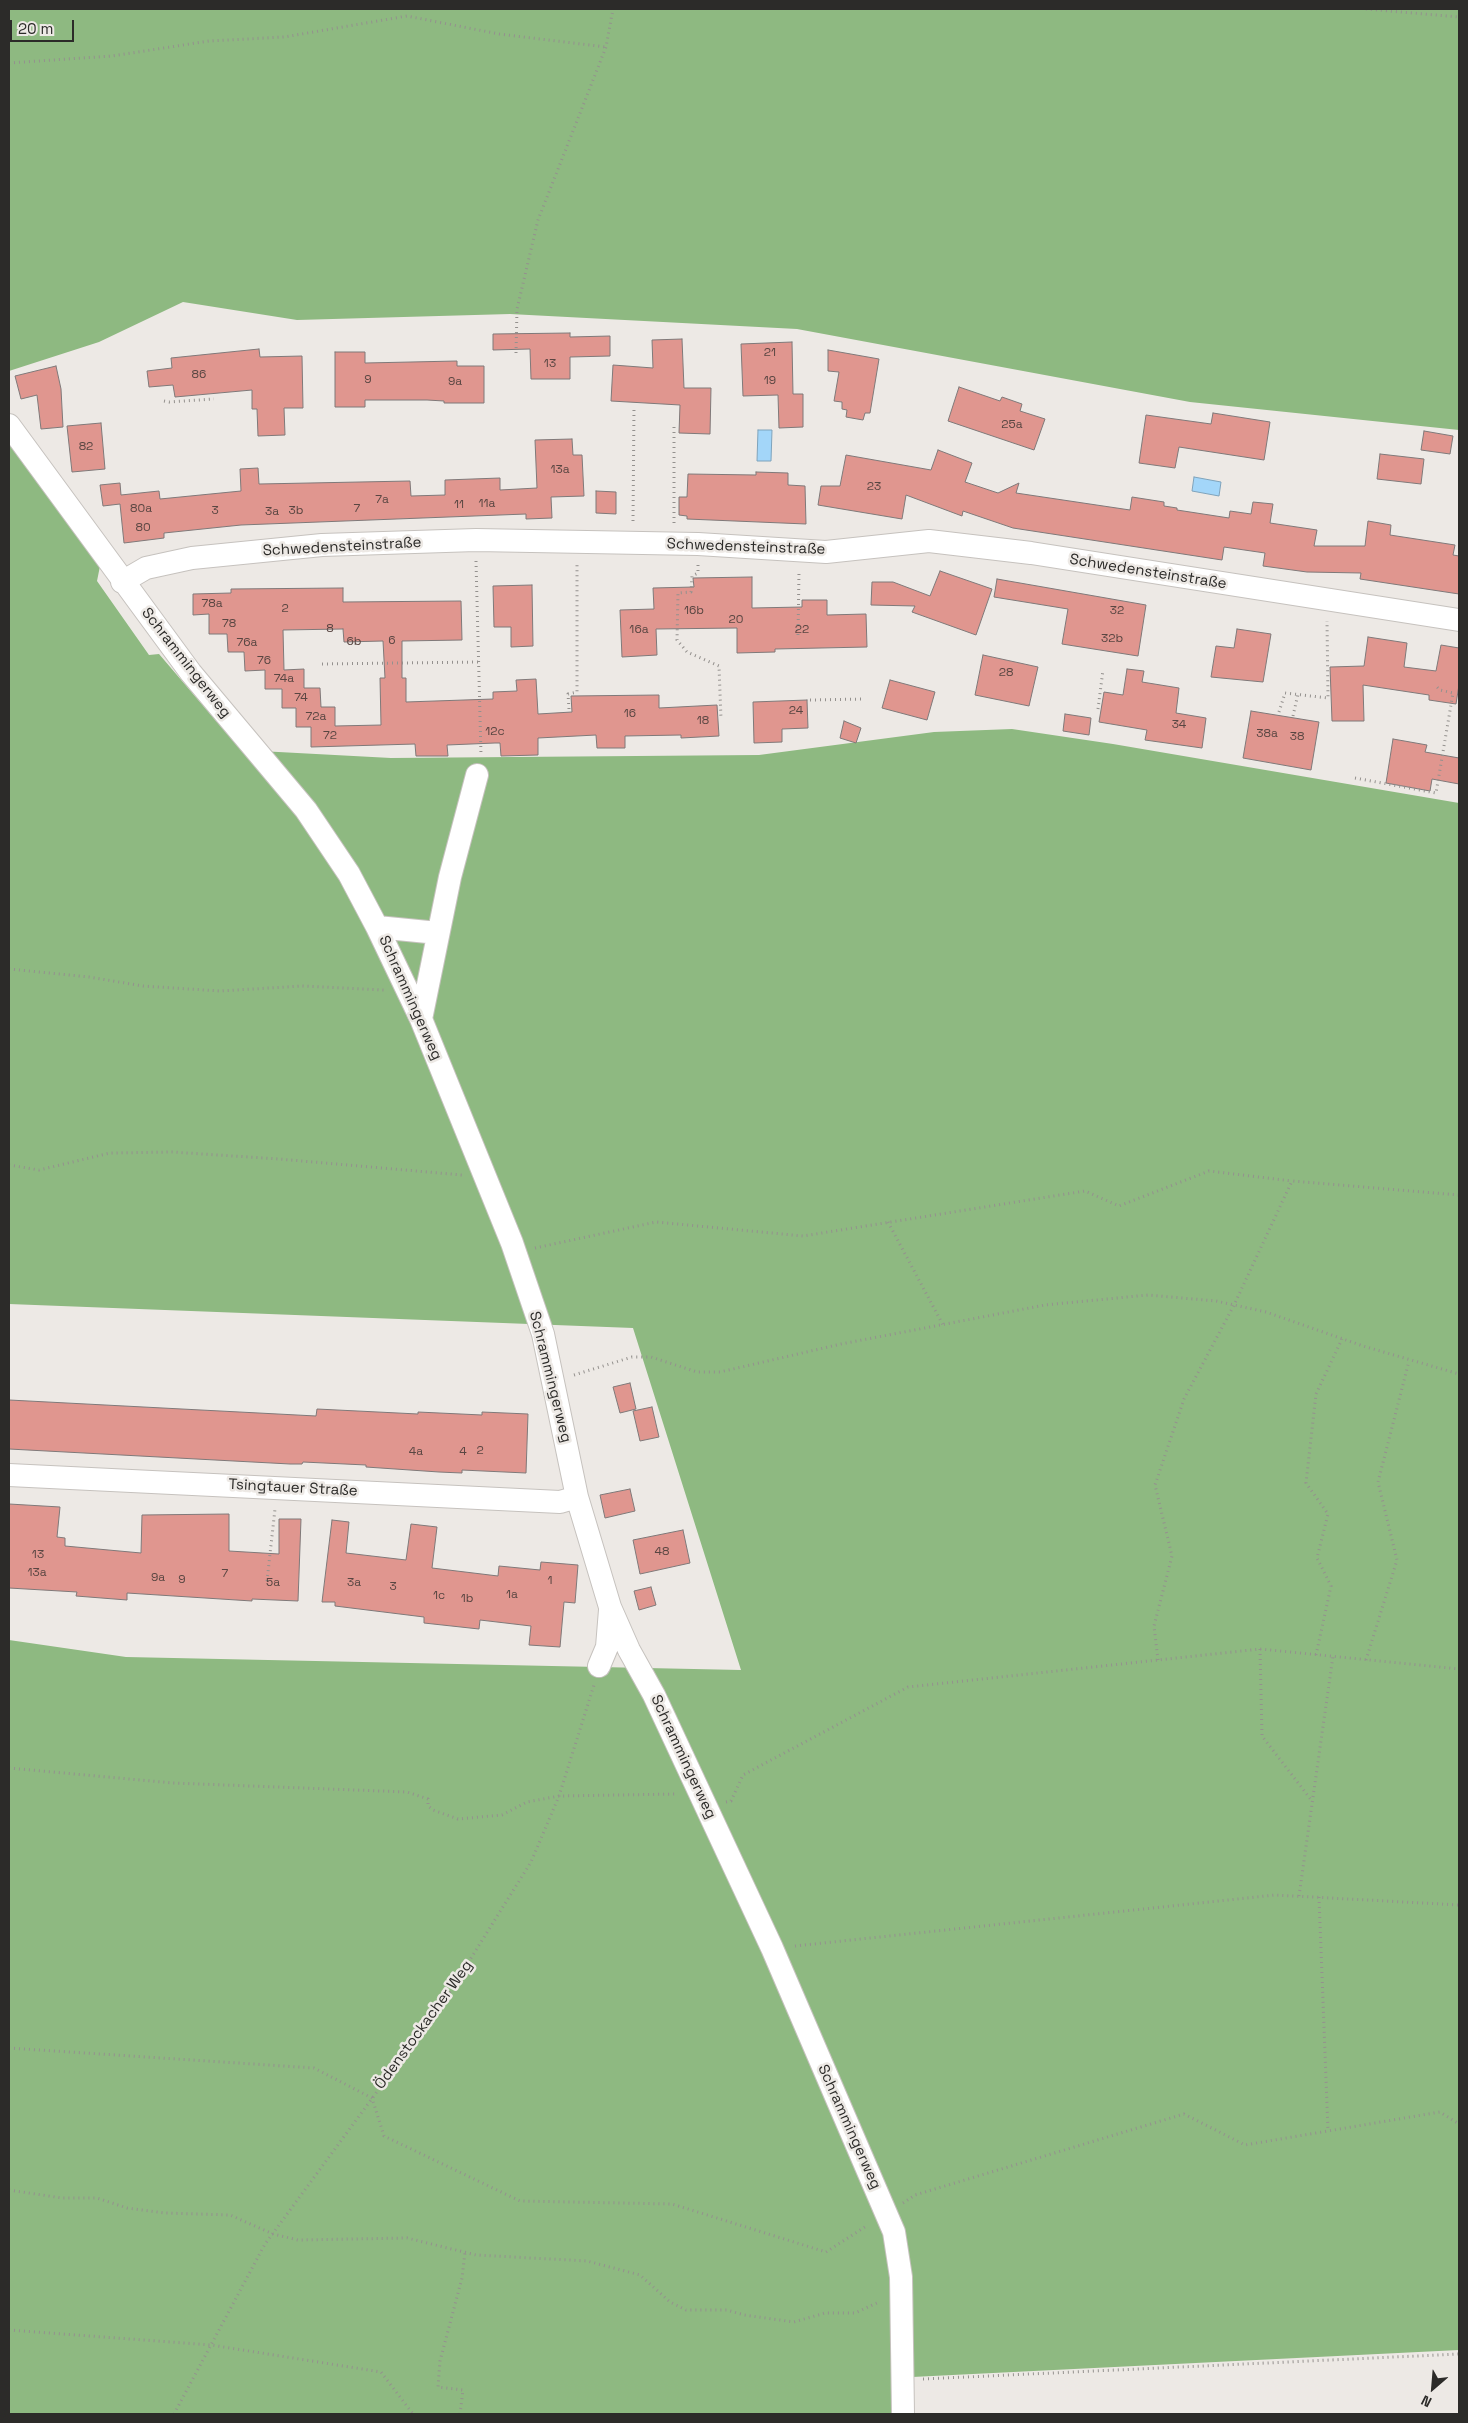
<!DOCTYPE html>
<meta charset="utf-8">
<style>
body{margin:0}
#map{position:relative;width:1468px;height:2423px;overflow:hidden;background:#ede9e5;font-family:"Space Grotesk",sans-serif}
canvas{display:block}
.frame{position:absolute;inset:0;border:10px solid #2c2b29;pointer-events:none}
.north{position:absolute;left:1408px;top:2363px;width:50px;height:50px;-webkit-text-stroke:4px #ede9e5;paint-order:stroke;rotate:207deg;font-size:14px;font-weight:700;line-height:20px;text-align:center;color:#2c2b29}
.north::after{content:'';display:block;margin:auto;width:18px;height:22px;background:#2c2b29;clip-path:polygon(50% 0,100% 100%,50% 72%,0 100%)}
.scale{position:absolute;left:10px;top:20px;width:64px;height:22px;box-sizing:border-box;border:2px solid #2c2b29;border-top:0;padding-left:6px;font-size:15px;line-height:18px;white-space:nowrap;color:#2c2b29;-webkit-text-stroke:4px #ede9e5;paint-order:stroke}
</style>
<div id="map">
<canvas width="1468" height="2423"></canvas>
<div class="frame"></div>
<div class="north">N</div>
<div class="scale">20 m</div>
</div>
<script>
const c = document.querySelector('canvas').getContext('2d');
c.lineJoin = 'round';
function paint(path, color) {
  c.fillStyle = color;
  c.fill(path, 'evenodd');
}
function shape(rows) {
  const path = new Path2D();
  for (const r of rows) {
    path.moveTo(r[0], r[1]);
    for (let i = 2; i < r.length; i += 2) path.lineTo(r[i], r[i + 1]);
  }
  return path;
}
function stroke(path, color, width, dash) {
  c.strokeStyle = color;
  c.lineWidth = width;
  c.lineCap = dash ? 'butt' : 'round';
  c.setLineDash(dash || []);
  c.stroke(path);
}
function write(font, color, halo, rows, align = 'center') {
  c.font = font + ' "Space Grotesk",sans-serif';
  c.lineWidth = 5;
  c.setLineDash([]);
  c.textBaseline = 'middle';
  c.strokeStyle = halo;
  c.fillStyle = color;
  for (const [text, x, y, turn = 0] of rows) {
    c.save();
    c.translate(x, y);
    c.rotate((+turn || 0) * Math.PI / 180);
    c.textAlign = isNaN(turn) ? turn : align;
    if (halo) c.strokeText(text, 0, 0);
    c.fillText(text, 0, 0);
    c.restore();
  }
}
paint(shape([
 [9,9,1459,9,1459,430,1190,402,797,329,510,314,297,320,183,302,99,342,9,371],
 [9,436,100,566,97,581,149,655,159,654,241,750,391,758,759,755,934,732,1012,729,1113,744,1459,803,1459,2350,912,2377,894,2414,9,2414,9,1640,126,1657,741,1670,633,1328,9,1304]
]), '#8eb981');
const water = shape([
 [758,430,772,430,771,461,757,461,758,430],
 [1194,477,1221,482,1219,496,1192,491,1194,477]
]);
paint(water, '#a3d6f9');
stroke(water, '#7fa3bb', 1);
const building = shape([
 [570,333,570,337,610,336,610,356,570,357,570,379,531,379,530,349,493,350,493,334,570,333],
 [682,339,684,388,711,388,710,434,679,433,680,405,611,401,613,365,653,368,652,340,682,339],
 [792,342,793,394,803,394,803,427,779,428,778,395,743,396,741,344,792,342],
 [259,349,260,357,302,356,303,408,284,408,285,435,258,436,257,409,252,409,252,390,175,397,173,385,149,387,147,371,172,368,171,358,259,349],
 [828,350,879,359,870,413,865,413,863,420,846,417,847,410,842,409,842,402,834,401,839,372,828,371,828,350],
 [335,352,365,352,365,363,457,361,457,366,484,366,484,403,444,403,444,401,427,400,365,400,365,407,335,407,335,352],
 [56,366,61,389,63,427,41,429,37,395,21,399,15,376,56,366],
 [959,387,1000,401,1002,397,1022,404,1020,411,1045,419,1034,450,948,421,959,387],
 [1213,413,1270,422,1264,460,1179,447,1175,468,1139,463,1146,415,1211,424,1213,413],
 [101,423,105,469,72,472,67,426,101,423],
 [1424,431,1453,436,1450,454,1421,450,1424,431],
 [572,439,573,455,582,455,584,496,551,497,552,518,526,519,526,514,241,525,164,533,164,538,124,543,120,504,103,506,100,485,120,483,121,495,159,491,160,499,241,491,240,469,258,468,259,484,410,481,411,496,445,495,445,480,500,478,500,490,537,488,535,440,572,439],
 [938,450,972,463,965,482,998,493,1019,483,1016,493,1130,510,1132,497,1164,502,1164,506,1177,508,1177,510,1229,518,1230,511,1251,514,1253,502,1273,504,1270,523,1317,530,1314,546,1365,546,1368,521,1391,525,1390,535,1455,545,1453,555,1459,556,1459,594,1360,579,1361,573,1307,572,1263,566,1265,553,1224,547,1222,560,1013,528,963,511,962,516,906,495,902,519,818,505,821,486,840,486,846,455,931,470,938,450],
 [1380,454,1424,459,1421,484,1377,479,1380,454],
 [756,472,788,473,788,485,805,486,806,524,687,519,687,516,679,515,679,497,687,497,688,474,756,475,756,472],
 [596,491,616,492,616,514,596,513,596,491],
 [940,571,992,589,976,635,912,612,915,606,871,605,872,582,893,582,930,596,940,571],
 [752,577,752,608,802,607,802,600,827,600,827,615,866,614,867,647,775,649,775,652,737,653,737,628,656,629,657,655,622,657,620,610,654,609,653,588,694,587,693,578,752,577],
 [997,579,1146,605,1138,656,1062,644,1068,609,994,597,997,579],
 [532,585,533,646,511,647,511,627,494,627,493,586,532,585],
 [343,588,343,602,461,601,462,640,402,641,402,678,406,678,406,702,493,699,493,692,517,691,516,680,536,679,538,714,572,712,571,696,659,695,659,708,717,705,719,736,681,738,681,735,625,736,625,748,597,748,596,735,538,738,538,755,501,756,500,743,495,743,447,745,448,756,416,756,415,744,311,747,311,727,296,727,296,708,282,708,282,689,265,689,265,670,245,671,244,652,228,652,227,634,209,634,209,614,193,615,193,594,231,593,231,589,343,588],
 [343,629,344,642,383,641,385,678,380,678,381,725,335,726,335,707,321,707,320,688,304,688,304,669,284,670,283,630,343,629],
 [1237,629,1271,634,1263,682,1211,677,1216,646,1234,648,1237,629],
 [1368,637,1407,643,1404,667,1436,671,1441,645,1459,648,1459,685,1456,704,1429,700,1429,695,1363,685,1364,721,1332,721,1330,667,1364,666,1368,637],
 [983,655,1038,667,1029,706,975,695,983,655],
 [1127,669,1144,671,1142,682,1179,688,1176,713,1206,718,1202,748,1145,740,1147,730,1099,722,1104,692,1123,695,1127,669],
 [890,680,935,692,927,720,882,708,890,680],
 [807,700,808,728,782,729,782,742,754,743,753,702,807,700],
 [1251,711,1319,722,1311,770,1243,758,1251,711],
 [1065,714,1091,718,1089,735,1063,731,1065,714],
 [844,721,861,728,856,743,840,738,844,721],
 [1393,739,1427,745,1425,752,1459,758,1459,784,1432,779,1430,791,1386,783,1393,739],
 [630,1383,636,1409,620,1413,613,1387,630,1383],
 [9,1400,316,1416,317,1409,418,1414,418,1412,482,1415,482,1412,528,1414,526,1473,462,1470,462,1473,439,1472,366,1467,366,1465,303,1462,302,1464,290,1464,9,1449,9,1400],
 [652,1407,659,1437,640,1441,633,1411,652,1407],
 [630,1489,635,1511,605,1518,600,1495,630,1489],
 [9,1504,60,1507,57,1537,65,1538,65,1546,141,1553,142,1515,229,1514,229,1551,279,1554,279,1519,301,1519,298,1601,252,1599,252,1601,127,1593,127,1600,76,1596,77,1592,9,1588,9,1504],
 [332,1520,349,1522,346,1553,406,1560,411,1524,437,1527,432,1568,498,1576,499,1566,540,1570,541,1562,578,1565,575,1603,564,1602,560,1647,529,1645,531,1626,480,1620,479,1629,424,1623,424,1617,335,1606,335,1602,322,1602,332,1520],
 [683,1530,690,1563,640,1574,633,1540,683,1530],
 [651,1587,656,1605,639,1610,634,1591,651,1587]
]);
paint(building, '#e0968f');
stroke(building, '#7f7979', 1);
const minor = shape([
 [9,425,191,673,306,810,349,874,377,927,421,1019,512,1243,543,1334,577,1497,610,1607,629,1650,654,1695,772,1948,894,2232,901,2277,903,2414],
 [122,582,146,568,192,558,322,545,476,540,698,544,826,552,929,541,1031,553,1459,620],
 [377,927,438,933],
 [421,1019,450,877,477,775],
 [9,1475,560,1502,577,1497],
 [599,1666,607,1647,610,1610]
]);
stroke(minor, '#c6c2be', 24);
stroke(shape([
 [1366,9,1459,17],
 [9,63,112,56,209,41,284,37,407,16,499,34,606,47],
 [516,353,517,309,538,220,606,47,613,9],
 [164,401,169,402,214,399],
 [633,521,634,407],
 [674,523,674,427],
 [476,561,481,755],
 [698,565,698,573,692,576,691,592,678,593,677,640,687,652,719,666,721,719],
 [798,635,799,571],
 [322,664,479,662],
 [810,700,864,699],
 [569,709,568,694,577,692,577,563],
 [1098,709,1103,670],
 [1279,712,1285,693,1328,698,1327,621],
 [1293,716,1298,694],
 [1355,778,1436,793,1453,693,1440,690,1437,687],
 [9,969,89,977,143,986,220,991,302,986,384,990],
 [9,1165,39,1170,110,1153,172,1152,279,1159,462,1175],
 [888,1222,943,1325],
 [535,1248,656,1222,803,1236,1085,1191,1119,1206,1209,1171,1292,1181],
 [574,1375,632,1357,651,1357,697,1372,720,1372,841,1344,1045,1305,1148,1295,1216,1301,1266,1312,1363,1346,1459,1374],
 [267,1581,275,1509],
 [1260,1649,1262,1736,1312,1801],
 [1316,1655,1331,1586,1317,1558,1328,1514,1306,1483,1316,1394,1342,1339],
 [1158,1660,1154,1626,1172,1556,1155,1485,1184,1399,1234,1305,1292,1181,1459,1195],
 [1366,1660,1397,1560,1378,1482,1409,1361],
 [9,1768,173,1783,407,1792,428,1799,428,1806,433,1810,458,1819,502,1815,527,1802,559,1796,677,1794],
 [726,1802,731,1801,743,1775,908,1687,1260,1649,1459,1669],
 [1299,1896,1333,1656],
 [1319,1897,1328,2131],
 [795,1946,1275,1895,1459,1905],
 [9,2048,314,2068,372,2098,384,2136,520,2201,672,2204,826,2252,868,2225],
 [9,2190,62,2198,97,2198,127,2208,165,2213,230,2215,273,2234,298,2240,407,2238,476,2255,587,2261,640,2275,670,2302,686,2310,727,2310,744,2315,794,2322,825,2313,855,2313,879,2302],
 [903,2203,915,2195,1184,2114,1245,2145,1440,2112,1459,2124],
 [9,2330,211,2345,381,2372,413,2414],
 [923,2379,1459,2354],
 [174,2414,265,2244,446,1998,531,1862,559,1796,594,1685],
 [460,2414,463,2390,438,2387,440,2361,462,2278,465,2252]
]), '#94918e', 3, [1, 4]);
stroke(minor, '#fff', 22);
write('12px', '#594642', null, [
 ["21",770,353],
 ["13",550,364],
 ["86",199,375],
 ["9",368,380],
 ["19",770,381],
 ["9a",455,382],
 ["25a",1012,425],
 ["82",86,447],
 ["13a",560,470],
 ["23",874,487],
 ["7a",382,500],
 ["11a",487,504],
 ["11",459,505],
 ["80a",141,509],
 ["7",357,509],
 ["3",215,511],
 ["3b",296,511],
 ["3a",272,512],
 ["80",143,528],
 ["78a",212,604],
 ["2",285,609],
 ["16b",694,611],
 ["32",1117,611],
 ["20",736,620],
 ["78",229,624],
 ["8",330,629],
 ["16a",639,630],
 ["22",802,630],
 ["32b",1112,639],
 ["6",392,641],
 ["6b",354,642],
 ["76a",247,643],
 ["76",264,661],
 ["28",1006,673],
 ["74a",284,679],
 ["74",301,698],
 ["24",796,711],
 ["16",630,714],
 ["72a",316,717],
 ["18",703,721],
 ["34",1179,725],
 ["12c",495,732],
 ["38a",1267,734],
 ["72",330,736],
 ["38",1297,737],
 ["2",480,1451],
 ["4a",416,1452],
 ["4",463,1452],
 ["48",662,1552],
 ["13",38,1555],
 ["13a",37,1573],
 ["7",225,1574],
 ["9a",158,1578],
 ["9",182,1580],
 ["1",550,1581],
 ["5a",273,1583],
 ["3a",354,1583],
 ["3",393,1587],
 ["1a",512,1595],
 ["1c",439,1596],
 ["1b",467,1599]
]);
write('15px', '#2c2b29', '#ede9e5', [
 ["Schwedensteinstraße",342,547,-3],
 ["Schwedensteinstraße",746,547,2],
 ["Schwedensteinstraße",1148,572,9],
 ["Schrammingerweg",186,663,52],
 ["Schrammingerweg",410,998,66],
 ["Schrammingerweg",550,1377,76],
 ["Tsingtauer Straße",293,1488,3],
 ["Schrammingerweg",683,1757,65],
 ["Ödenstockacher Weg",424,2025,-54],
 ["Schrammingerweg",849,2127,66]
]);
</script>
